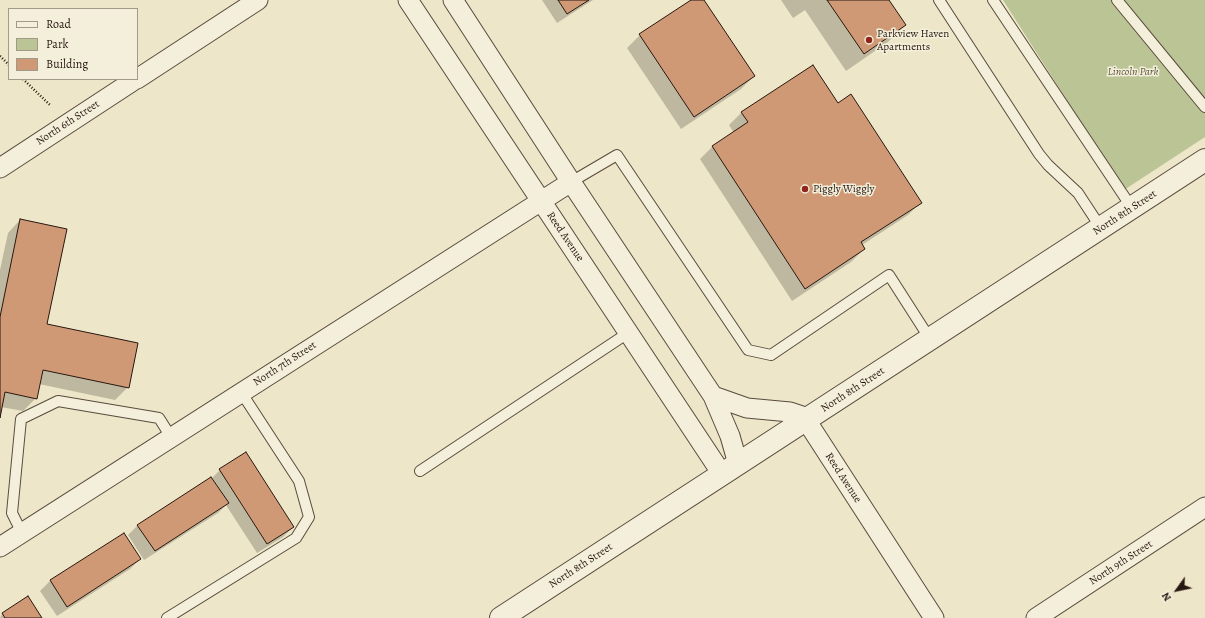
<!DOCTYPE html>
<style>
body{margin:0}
#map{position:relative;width:1205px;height:618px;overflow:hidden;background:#eee6c8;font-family:Alegreya,serif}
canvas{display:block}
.legend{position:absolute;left:8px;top:8px;width:130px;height:72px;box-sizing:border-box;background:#f4efdb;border:1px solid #a2998a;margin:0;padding:5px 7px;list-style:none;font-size:12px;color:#271710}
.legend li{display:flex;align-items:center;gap:8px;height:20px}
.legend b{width:20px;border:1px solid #a2998a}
.north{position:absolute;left:1157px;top:570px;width:40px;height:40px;-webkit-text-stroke:3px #f4efdb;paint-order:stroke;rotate:237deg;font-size:11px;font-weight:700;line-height:16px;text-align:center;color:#271710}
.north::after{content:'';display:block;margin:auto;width:14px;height:18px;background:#271710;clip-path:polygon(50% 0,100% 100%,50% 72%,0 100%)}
</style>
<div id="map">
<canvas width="1205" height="618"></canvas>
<ul class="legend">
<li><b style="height:5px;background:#f4efdb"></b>Road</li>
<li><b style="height:11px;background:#bbc494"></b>Park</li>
<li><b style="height:11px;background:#d09975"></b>Building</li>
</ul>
<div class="north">N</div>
</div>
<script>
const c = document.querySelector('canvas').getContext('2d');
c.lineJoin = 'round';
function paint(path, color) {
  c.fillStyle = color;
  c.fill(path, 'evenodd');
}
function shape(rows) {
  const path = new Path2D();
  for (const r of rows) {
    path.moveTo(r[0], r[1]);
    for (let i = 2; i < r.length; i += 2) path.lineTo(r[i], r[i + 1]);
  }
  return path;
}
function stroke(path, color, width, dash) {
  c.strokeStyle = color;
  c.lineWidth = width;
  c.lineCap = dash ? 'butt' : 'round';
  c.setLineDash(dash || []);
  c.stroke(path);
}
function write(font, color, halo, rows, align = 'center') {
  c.font = font + ' Alegreya,serif';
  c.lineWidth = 3;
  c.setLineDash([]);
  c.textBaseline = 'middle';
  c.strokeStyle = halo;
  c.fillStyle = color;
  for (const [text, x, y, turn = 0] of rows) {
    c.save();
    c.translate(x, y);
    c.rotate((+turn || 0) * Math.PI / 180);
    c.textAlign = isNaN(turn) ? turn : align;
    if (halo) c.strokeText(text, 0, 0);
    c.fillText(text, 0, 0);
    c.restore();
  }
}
paint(shape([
 [1003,0,1205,0,1205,137,1124,190]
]), '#bbc494');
paint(shape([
 [542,0,593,0,557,23],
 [692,0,702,0,754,76,741,89,681,129,627,48,640,35],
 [781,0,888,0,905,25,888,42,846,71,805,10,793,18],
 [838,104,921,202,908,215,862,245,864,249,851,262,792,301,700,159,713,146,734,133,729,125,742,112],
 [20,220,46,325,128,387,115,400,39,384,36,398,23,411,1,407,0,413,0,270,8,233],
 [246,454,293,527,283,537,257,553,226,505,218,513,144,560,128,535,138,525,211,479,220,470],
 [124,534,140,559,130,569,57,616,40,591,50,581],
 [28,597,41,618,0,618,2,614]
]), '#0003');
const building = shape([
 [558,0,589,0,567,14,558,0],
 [691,0,704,0,755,76,694,117,639,34,691,0],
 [827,0,889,0,906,25,864,54,827,0],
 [813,65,838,103,851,94,922,203,861,242,865,249,805,289,712,146,748,122,741,112,813,65],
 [20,219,67,229,47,324,138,343,129,388,43,370,37,399,5,392,0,418,0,317,20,219],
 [246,452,294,527,267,544,219,469,246,452],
 [211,477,229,503,155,551,137,525,211,477],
 [124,533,141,559,67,607,50,580,124,533],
 [28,596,42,618,5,618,2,613,28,596]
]);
paint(building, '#d09975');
stroke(building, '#271710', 1);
const service = shape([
 [939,0,1039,154,1048,165,1078,193,1101,228],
 [993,0,1132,208],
 [1117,0,1205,107],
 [571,182,617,155,748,350,771,355,889,275,930,339],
 [420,471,628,333],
 [22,533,12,513,21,419,58,401,159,418,171,437],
 [167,618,296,538,309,517,299,481,241,392]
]);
const minor = shape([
 [408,0,722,474],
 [453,0,571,182,713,396,730,436,738,464],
 [137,79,258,0],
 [0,168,136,79],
 [713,396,747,408,790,412,802,416,806,420,934,618],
 [0,547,571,182],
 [1036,618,1205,507]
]);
const tertiary = shape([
 [501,618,1205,160]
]);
stroke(service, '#594b3e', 12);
stroke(minor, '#594b3e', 21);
stroke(tertiary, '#594b3e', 24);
stroke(shape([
 [0,56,9,65],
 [23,79,51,106]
]), '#271710', 2.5, [1, 2]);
stroke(service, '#f4efdb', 10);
stroke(minor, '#f4efdb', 19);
stroke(tertiary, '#f4efdb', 22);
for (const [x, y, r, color] of [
 [869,40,4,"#8f2418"],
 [805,189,4,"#8f2418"]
]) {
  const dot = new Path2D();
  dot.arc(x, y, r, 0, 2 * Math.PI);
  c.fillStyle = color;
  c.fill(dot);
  stroke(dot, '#f4efdb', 1.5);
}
write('11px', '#271710', '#f4efdb', [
 ["Parkview Haven",877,34],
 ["Apartments",877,47],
 ["Piggly Wiggly",813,189]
], 'left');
write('italic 11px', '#5b543e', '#f4efdb', [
 ["Lincoln Park",1133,72]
]);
write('11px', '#271710', '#f4efdb', [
 ["North 6th Street",68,123,-33],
 ["North 8th Street",1125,213,-33],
 ["Reed Avenue",565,237,56],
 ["North 7th Street",285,364,-33],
 ["North 8th Street",853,390,-33],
 ["Reed Avenue",843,478,57],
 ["North 9th Street",1121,563,-33],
 ["North 8th Street",581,566,-33]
]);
</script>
